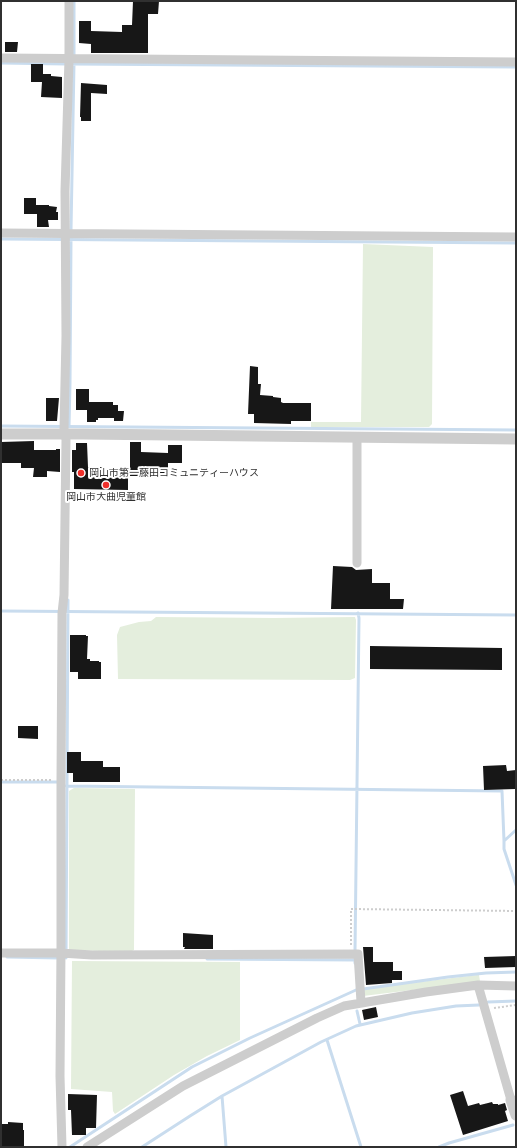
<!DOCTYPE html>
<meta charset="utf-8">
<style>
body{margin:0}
#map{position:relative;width:517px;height:1148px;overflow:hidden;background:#fff;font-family:Barlow,sans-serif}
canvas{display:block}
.frame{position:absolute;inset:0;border:2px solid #303030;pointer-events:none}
</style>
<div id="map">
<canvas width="517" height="1148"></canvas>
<div class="frame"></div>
</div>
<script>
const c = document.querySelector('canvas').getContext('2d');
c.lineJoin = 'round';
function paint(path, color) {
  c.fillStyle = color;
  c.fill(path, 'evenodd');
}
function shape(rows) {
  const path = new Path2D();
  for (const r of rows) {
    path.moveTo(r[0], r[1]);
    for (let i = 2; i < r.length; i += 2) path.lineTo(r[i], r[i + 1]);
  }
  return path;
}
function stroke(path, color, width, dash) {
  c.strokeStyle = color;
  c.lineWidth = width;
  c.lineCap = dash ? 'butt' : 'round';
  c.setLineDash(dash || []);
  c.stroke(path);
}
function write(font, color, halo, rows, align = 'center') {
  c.font = font + ' Barlow,"Noto Sans JP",sans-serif';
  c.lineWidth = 4;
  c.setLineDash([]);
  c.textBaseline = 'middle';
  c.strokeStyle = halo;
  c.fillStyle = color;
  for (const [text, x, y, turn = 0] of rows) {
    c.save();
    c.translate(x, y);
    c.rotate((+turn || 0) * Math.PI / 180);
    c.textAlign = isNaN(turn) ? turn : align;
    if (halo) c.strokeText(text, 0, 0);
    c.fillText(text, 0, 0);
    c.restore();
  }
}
paint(shape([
 [363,244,433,247,432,424,429,427,311,427,311,422,361,422],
 [156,617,274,618,355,617,356,620,355,678,350,680,118,679,117,635,120,627,139,622,151,621],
 [74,788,135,789,134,950,130,952,69,950,69,791],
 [72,961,240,962,240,1040,207,1056,174,1075,115,1114,113,1111,112,1092,71,1089],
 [477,975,479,975,480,981,478,982,363,996,362,989]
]), '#e4eedd');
stroke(shape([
 [74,1,74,58],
 [1,63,66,64],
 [72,64,516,67],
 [71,230,74,63],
 [1,239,516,243],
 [1,426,516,430],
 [69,427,70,383,71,239],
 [1,611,516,615],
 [1,782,59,782],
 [66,786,502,791,504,841],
 [516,830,504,841,504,849,516,885],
 [355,951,359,618,358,613],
 [7,957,59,958],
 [66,958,68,600],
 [207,959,355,960,355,963],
 [488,1002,516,1001],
 [357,1011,360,1024],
 [327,1040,361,1147],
 [222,1096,226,1147],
 [70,1147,192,1067,250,1038,356,990,448,977,486,973,516,972],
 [142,1147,190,1116,222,1096,321,1042,356,1026,412,1013,456,1006,479,1005],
 [439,1147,449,1143,513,1125]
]), '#c9dcee', 3);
paint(shape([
 [133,1,159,1,158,14,148,14,148,53,91,53,91,44,79,43,79,21,91,21,91,31,122,32,122,25,132,25],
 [5,42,18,42,17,52,5,52],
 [31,64,43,64,43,74,51,74,51,76,62,77,62,98,41,97,42,82,31,82],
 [81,83,107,85,107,94,91,93,91,121,81,121,81,117,80,117],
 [24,198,36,198,36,205,49,205,49,206,57,207,56,212,58,212,58,220,48,220,49,227,37,227,37,214,24,214],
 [250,366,258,367,258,384,261,384,260,395,273,396,273,397,281,398,281,402,283,403,311,403,311,421,291,421,291,424,254,423,254,414,248,414],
 [76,389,89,389,89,402,113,402,113,405,118,405,118,411,124,411,123,421,114,421,114,418,98,418,98,420,96,420,96,422,87,422,87,410,76,410],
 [46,398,59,398,57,421,46,421],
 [34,441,34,450,56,450,56,449,60,449,60,472,47,471,47,477,33,477,34,468,21,468,21,463,1,463,1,442],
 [130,442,141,442,141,452,168,453,168,445,182,445,182,463,168,463,168,476,130,476],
 [76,443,87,443,88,467,104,467,104,476,128,476,128,490,74,489,74,472,72,472,72,450,76,450],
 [333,566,352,567,356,570,372,569,372,583,390,583,390,599,404,599,403,609,331,609],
 [70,635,86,635,86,636,88,636,87,659,90,659,90,661,99,661,99,662,101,662,101,679,78,679,78,672,70,672],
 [370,646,502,648,502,670,370,669],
 [18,726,38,726,38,739,18,738],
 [67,752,81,752,81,761,103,761,103,767,120,767,120,782,73,782,73,773,67,773],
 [506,765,507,771,516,770,515,789,484,790,483,766],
 [183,933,213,935,213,949,184,949,185,947,183,947],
 [363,947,373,947,373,962,393,962,393,971,402,971,402,980,392,980,392,983,366,985],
 [516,956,516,967,485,968,484,957],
 [376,1007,378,1017,364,1020,362,1010],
 [463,1091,468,1106,479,1103,480,1105,492,1102,493,1104,498,1104,498,1105,505,1103,507,1110,505,1111,508,1121,463,1135,450,1095],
 [68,1094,97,1095,96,1128,86,1128,86,1135,72,1135,71,1110,68,1110],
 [8,1122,23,1123,23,1130,24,1130,24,1147,1,1147,2,1124,8,1124]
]), '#171717');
stroke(shape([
 [1,780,52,780],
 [351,945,351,909,516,911],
 [494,1008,516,1005]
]), '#cdcdcd', 2, [2, 2]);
stroke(shape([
 [1,58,516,62],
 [1,233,516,237],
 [357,563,357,437],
 [1,953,61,953,92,955,358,954,361,1002],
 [478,985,511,1100],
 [62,1147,60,1076,61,948,61,781,62,613,64,595,66,440,64,429,66,336,65,191,69,59,69,1],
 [87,1147,183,1086,317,1018,344,1006,426,992,478,985,516,986]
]), '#cdcdcd', 9);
stroke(shape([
 [1,434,83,434,516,439],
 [511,1100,516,1115]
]), '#cdcdcd', 11);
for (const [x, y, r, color] of [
 [81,473,4,"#ef2f2a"],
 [106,485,4,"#ef2f2a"]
]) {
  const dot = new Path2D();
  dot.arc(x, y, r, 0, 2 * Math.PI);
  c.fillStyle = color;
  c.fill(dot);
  stroke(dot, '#fff', 1.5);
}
write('10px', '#303030', '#fff', [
 ["岡山市第一藤田コミュニティーハウス",89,473],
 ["岡山市大曲児童館",106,497,"center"]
], 'left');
</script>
